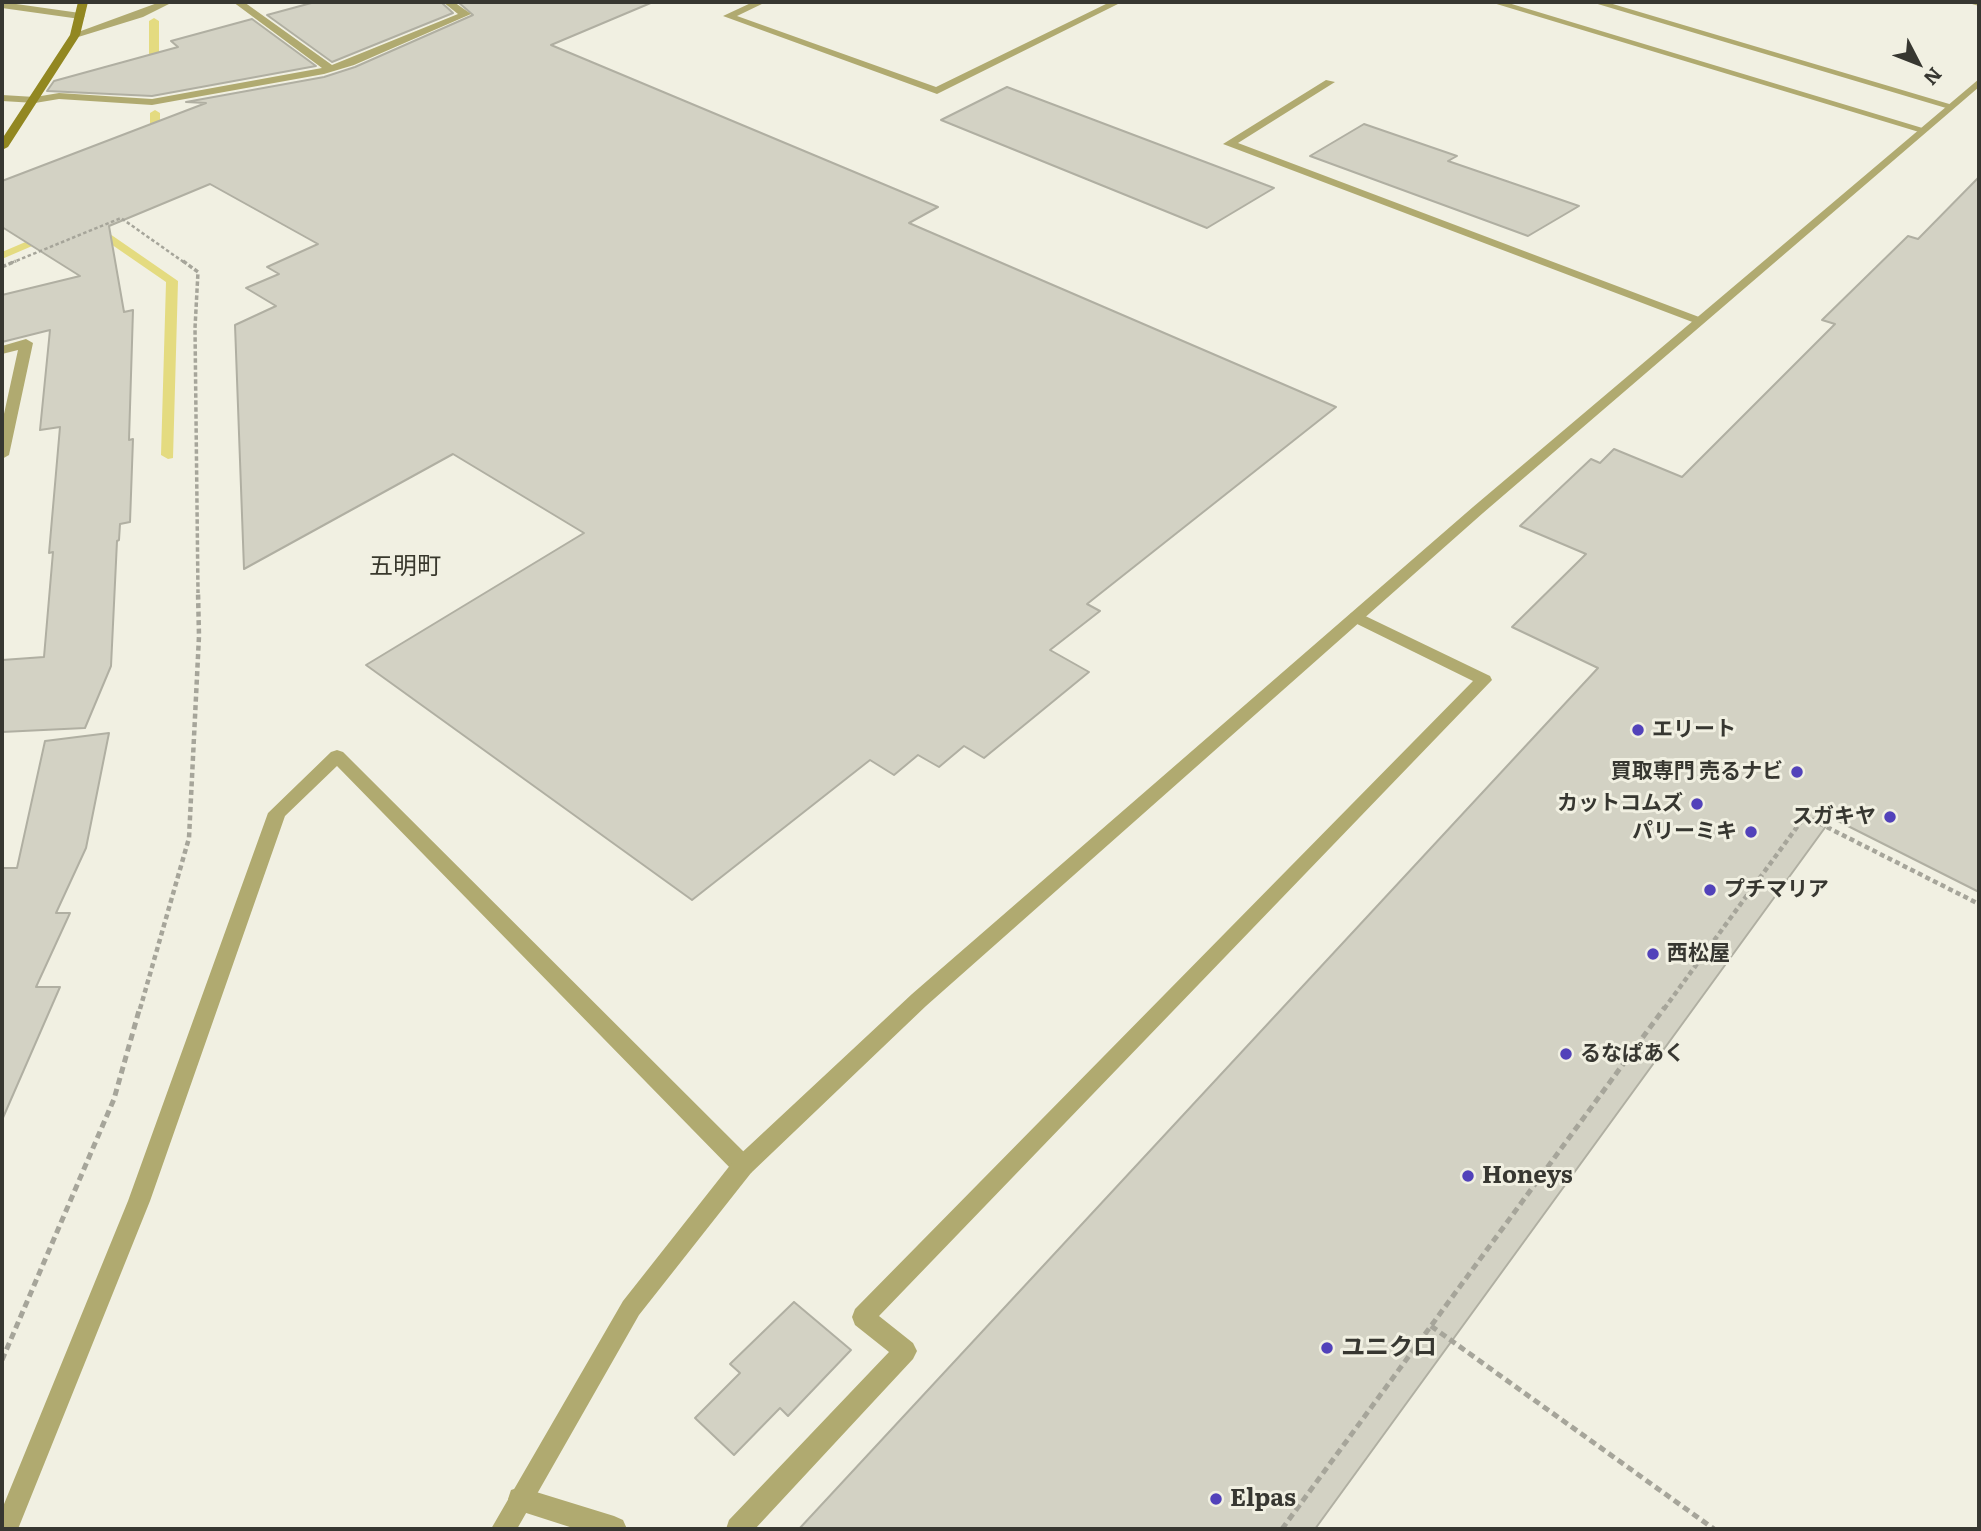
<!DOCTYPE html>
<meta charset="utf-8">
<style>
body{margin:0}
#map{position:relative;width:1981px;height:1531px;overflow:hidden;background:#f1f0e2;font-family:Literata,serif}
canvas{display:block}
.frame{position:absolute;inset:0;border:4px solid #373731;pointer-events:none}
.north{position:absolute;left:1883px;top:28px;width:70px;height:70px;-webkit-text-stroke:5px #f1f0e2;paint-order:stroke;rotate:132deg;font-size:19px;font-weight:700;line-height:28px;text-align:center;color:#373731}
.north::after{content:'';display:block;margin:auto;width:24px;height:32px;background:#373731;clip-path:polygon(50% 0,100% 100%,50% 72%,0 100%)}
</style>
<div id="map">
<canvas width="1981" height="1531"></canvas>
<div class="frame"></div>
<div class="north">N</div>
</div>
<script>
const c = document.querySelector('canvas').getContext('2d');
c.lineJoin = 'round';
function shape(rows) {
  const path = new Path2D();
  for (const r of rows) {
    path.moveTo(r[0], r[1]);
    for (let i = 2; i < r.length; i += 2) path.lineTo(r[i], r[i + 1]);
  }
  return path;
}
function paint(path, color) {
  c.fillStyle = color;
  c.fill(path, 'evenodd');
}
function stroke(path, color, width, dash) {
  c.strokeStyle = color;
  c.lineWidth = width;
  c.lineCap = dash ? 'butt' : 'round';
  c.setLineDash(dash || []);
  c.stroke(path);
}
function write(font, color, halo, rows, align = 'center') {
  c.font = font + ' Literata,"Noto Sans JP",serif';
  c.lineWidth = 6;
  c.setLineDash([]);
  c.textBaseline = 'middle';
  c.strokeStyle = halo;
  c.fillStyle = color;
  for (const [text, x, y, turn = 0] of rows) {
    c.save();
    c.translate(x, y);
    c.rotate((+turn || 0) * Math.PI / 180);
    c.textAlign = isNaN(turn) ? turn : align;
    if (halo) c.strokeText(text, 0, 0);
    c.fillText(text, 0, 0);
    c.restore();
  }
}
paint(shape([
 [154,18,159,21,159,74,154,77,149,74,149,21,154,18],
 [155,110,160,113,160,144,155,147,150,144,150,113,155,110],
 [89,225,97,225,178,281,173,458,168,459,161,455,166,282,89,229,89,225],
 [49,232,55,235,53,237,2,259,2,252,49,232]
]), '#e4db80');
const building = shape([
 [315,2,441,2,453,13,332,62,267,15,315,2],
 [458,2,653,2,551,45,938,207,909,223,1336,407,1087,604,1100,611,1050,650,1089,672,984,758,964,746,939,767,918,755,894,775,870,760,692,900,366,665,584,533,453,454,244,569,235,325,276,306,246,288,279,274,267,267,318,244,210,184,109,226,124,312,133,310,129,440,133,439,130,522,120,524,119,540,117,541,111,666,85,728,2,732,2,660,44,657,53,552,49,553,60,427,40,430,50,330,2,342,2,295,80,276,2,227,2,181,206,103,186,102,324,77,355,67,473,15,458,2],
 [252,19,316,66,152,96,47,91,54,81,178,47,171,41,252,19],
 [1007,87,1274,188,1207,228,941,120,1007,87],
 [1364,124,1457,156,1448,161,1579,206,1528,236,1310,156,1364,124],
 [1979,177,1979,892,1832,818,1315,1529,799,1529,1598,668,1512,627,1586,554,1520,526,1591,459,1600,463,1614,449,1682,477,1835,324,1822,320,1908,236,1918,239,1979,177],
 [109,733,86,848,56,913,70,913,36,987,60,987,2,1120,2,868,17,868,45,741,109,733],
 [794,1302,851,1350,788,1416,780,1408,734,1455,695,1418,740,1373,730,1364,794,1302]
]);
paint(building, '#d3d2c4');
stroke(building, '#b0afa2', 2);
stroke(shape([
 [11,263,121,218,185,263]
]), '#a6a59a', 2.5, [3.5, 2.5]);
stroke(shape([
 [183,261,198,272,195,328,198,593],
 [2,267,16,261]
]), '#a6a59a', 3.5, [4.5, 2.5]);
stroke(shape([
 [140,1009,189,838,199,636,198,592],
 [1664,1009,1805,816,1979,904]
]), '#a6a59a', 4.5, [5, 3.5]);
stroke(shape([
 [1431,1326,1714,1529],
 [2,1360,114,1099,140,1007],
 [1282,1529,1665,1007]
]), '#a6a59a', 5, [7, 4.5]);
paint(shape([
 [753,2,766,2,737,16,936,87,1110,2,1122,2,937,94,723,16,753,2],
 [1490,2,1505,2,1929,130,1919,132,1490,2],
 [1591,2,1606,2,1956,106,1946,108,1591,2],
 [1971,2,1979,2,1979,6,1972,4,1971,2],
 [1326,80,1335,82,1238,143,1707,320,1700,324,1695,323,1223,144,1326,80],
 [1357,612,1490,676,1492,680,879,1316,913,1343,917,1351,913,1359,755,1529,726,1529,729,1520,889,1352,855,1325,852,1317,855,1309,1473,681,1351,621,1349,617,1351,613,1357,612],
 [337,750,343,752,751,1159,754,1166,751,1173,743,1175,735,1173,337,766,285,816,150,1201,18,1529,2,1529,2,1509,128,1201,268,813,331,752,337,750],
 [520,1487,614,1516,623,1520,627,1529,576,1529,520,1511,511,1508,508,1499,511,1490,520,1487]
]), '#b0aa70');
paint(shape([
 [2,2,80,13,85,16,80,19,2,8,2,2],
 [160,2,173,2,143,17,75,38,70,35,160,2],
 [233,2,244,2,332,65,458,14,443,2,454,2,471,14,354,65,324,74,152,105,59,99,35,103,2,101,2,95,35,97,59,93,152,99,322,68,233,2],
 [26,339,33,343,9,455,2,459,2,423,18,350,2,354,2,346,26,339]
]), '#b0aa70');
paint(shape([
 [1979,79,1979,87,1483,513,926,1006,751,1173,639,1315,517,1529,491,1529,623,1301,735,1159,912,994,1473,507,1979,79]
]), '#b0aa70');
paint(shape([
 [78,2,88,2,80,35,8,147,2,150,2,139,70,35,78,2]
]), '#928721');
for (const [x, y, r, color] of [
 [1638,730,7,"#5242ba"],
 [1797,772,7,"#5242ba"],
 [1697,804,7,"#5242ba"],
 [1890,817,7,"#5242ba"],
 [1751,832,7,"#5242ba"],
 [1710,890,7,"#5242ba"],
 [1653,954,7,"#5242ba"],
 [1566,1054,7,"#5242ba"],
 [1468,1176,7,"#5242ba"],
 [1327,1348,7,"#5242ba"],
 [1216,1499,7,"#5242ba"]
]) {
  const dot = new Path2D();
  dot.arc(x, y, r, 0, 2 * Math.PI);
  c.fillStyle = color;
  c.fill(dot);
  stroke(dot, '#f1f0e2', 2.5);
}
write('bold 21px', '#373731', '#f1f0e2', [
 ["エリート",1652,730],
 ["買取専門 売るナビ",1783,772,"right"],
 ["カットコムズ",1683,804,"right"],
 ["スガキヤ",1876,817,"right"],
 ["パリーミキ",1737,832,"right"],
 ["プチマリア",1724,890],
 ["西松屋",1667,954],
 ["るなぱあく",1580,1054]
], 'left');
write('24px', '#39382d', '#f1f0e2', [
 ["五明町",405,567]
]);
write('bold 24px', '#373731', '#f1f0e2', [
 ["Honeys",1482,1176],
 ["ユニクロ",1341,1348],
 ["Elpas",1230,1499]
], 'left');
</script>
